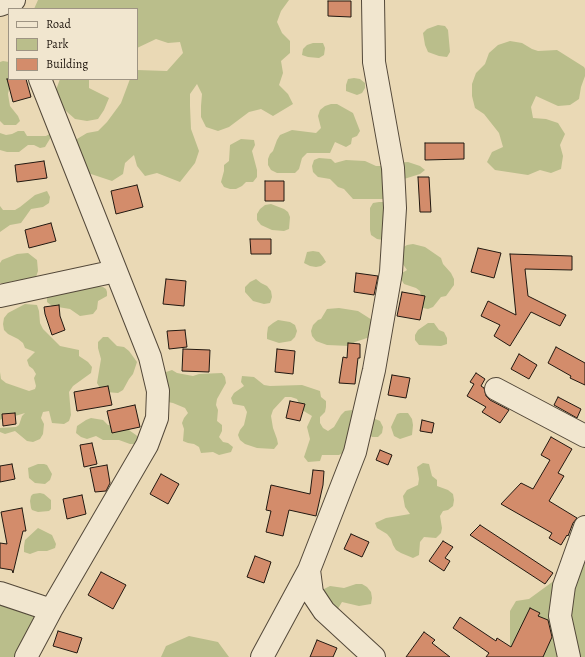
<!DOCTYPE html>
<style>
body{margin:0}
#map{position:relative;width:585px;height:657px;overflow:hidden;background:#ead9b5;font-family:Alegreya,serif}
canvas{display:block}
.legend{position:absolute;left:8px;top:8px;width:130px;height:72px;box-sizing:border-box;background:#f1e6cf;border:1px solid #9e9483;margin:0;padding:5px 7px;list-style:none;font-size:12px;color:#211810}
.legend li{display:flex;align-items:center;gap:8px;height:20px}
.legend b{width:20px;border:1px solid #9e9483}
</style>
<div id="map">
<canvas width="585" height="657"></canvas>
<ul class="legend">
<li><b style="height:5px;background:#f1e6cf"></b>Road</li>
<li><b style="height:11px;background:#babe8b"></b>Park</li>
<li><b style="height:11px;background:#d38c6b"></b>Building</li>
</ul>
</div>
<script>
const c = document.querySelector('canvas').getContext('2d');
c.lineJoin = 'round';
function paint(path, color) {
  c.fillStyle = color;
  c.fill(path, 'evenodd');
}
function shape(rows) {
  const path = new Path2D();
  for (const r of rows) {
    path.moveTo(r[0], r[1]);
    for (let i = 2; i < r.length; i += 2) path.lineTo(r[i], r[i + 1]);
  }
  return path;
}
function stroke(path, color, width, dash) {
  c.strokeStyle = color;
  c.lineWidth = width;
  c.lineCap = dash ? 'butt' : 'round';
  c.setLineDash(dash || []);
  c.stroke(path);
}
paint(shape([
 [38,0,289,0,281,11,277,22,282,33,290,41,290,53,281,61,283,73,279,85,288,94,293,104,273,116,261,109,249,112,229,127,218,131,206,127,201,117,201,106,202,94,197,84,190,94,190,106,191,129,199,151,195,163,180,182,157,173,145,176,137,166,134,155,125,163,123,174,112,181,88,173,76,152,77,139,87,133,98,131,107,122,121,103,130,79,137,79,137,70,167,71,183,53,180,42,168,43,156,39,137,48,137,9,34,9],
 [438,25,445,26,448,30,450,52,447,57,439,56,428,52,425,45,423,33,427,29],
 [510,41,522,43,532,49,538,51,557,50,584,67,585,69,585,76,581,87,579,99,570,105,558,106,536,96,531,107,533,118,546,119,558,123,565,134,560,145,563,156,561,169,551,173,540,170,528,175,495,170,487,162,492,152,503,147,499,133,484,114,475,108,472,96,472,84,476,73,485,64,489,53,498,45],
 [313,43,323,43,325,48,324,55,319,58,308,57,302,55,303,49,307,45],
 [3,61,9,62,9,79,11,79,8,94,10,106,18,116,20,121,16,125,4,125,0,121,0,62],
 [354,78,360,79,365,83,365,88,362,93,357,95,346,91,346,85,348,79],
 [60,79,89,79,89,88,109,98,104,110,98,119,87,121,75,119,66,111,58,102,56,90],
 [331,104,337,104,353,113,360,131,357,136,352,138,351,144,346,147,335,142,330,153,307,153,302,158,299,169,295,173,277,173,271,170,268,165,268,159,270,154,273,151,277,140,280,135,292,130,316,133,321,128,318,116,320,110,325,106],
 [18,131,24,131,27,136,46,136,51,133,57,138,51,137,45,147,40,148,34,145,28,145,19,152,7,152,0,150,0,133,6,135,12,134],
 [241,139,254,140,255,145,252,151,257,170,257,177,253,182,246,182,242,186,236,189,230,189,224,187,221,182,224,171,224,165,229,161,230,145],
 [319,158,331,159,335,163,346,160,365,161,376,166,382,166,394,163,408,162,420,166,425,170,420,174,404,179,385,199,353,199,344,189,338,187,330,179,318,177,313,172,312,166,314,160],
 [47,191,50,197,49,203,43,207,31,209,21,223,10,225,0,232,0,206,3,210,15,210,20,207,35,195],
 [379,202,386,202,383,240,377,239,371,235,370,230,370,208,373,203],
 [271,204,284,209,288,212,290,217,289,229,284,231,272,230,261,225,257,220,257,214,260,209,265,205],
 [413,244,425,247,441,258,443,264,451,273,454,279,454,285,446,296,441,297,433,307,428,309,423,308,420,291,416,288,404,284,401,279,402,273,407,270,400,260,402,248,407,245],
 [313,251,319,252,323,257,326,262,321,266,316,267,310,266,304,263,307,252],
 [28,253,37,260,38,271,36,277,31,280,12,281,6,284,0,283,0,263,2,260,17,254],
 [256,279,261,283,267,286,271,291,272,297,270,303,264,304,253,301,245,292,245,287,250,282],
 [93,286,103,287,106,289,107,292,107,296,98,301,97,309,93,314,80,316,70,309,52,306,47,302,47,296,72,292],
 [25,304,37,305,39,311,40,323,43,329,60,346,79,350,79,356,88,362,92,367,91,373,73,386,69,392,71,415,69,421,64,424,52,423,49,411,43,412,41,418,44,424,43,434,40,439,33,442,27,441,15,431,5,434,0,432,0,428,16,427,19,425,22,416,25,413,15,416,9,415,0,420,0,372,1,379,6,383,29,391,35,389,36,386,34,378,36,374,33,369,29,366,27,360,35,352,25,348,23,343,18,339,8,334,4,330,3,324,4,318,8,313],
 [339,308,358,311,380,325,379,334,355,342,350,346,327,345,316,341,312,336,311,331,313,325,318,320,321,319,327,309],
 [278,320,290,322,295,325,297,331,295,337,291,341,279,343,267,339,267,334,268,327,273,323],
 [428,323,434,323,439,330,444,332,447,338,447,344,441,346,419,345,415,340,415,335,418,330],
 [103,337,108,337,117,346,124,347,129,351,137,362,133,374,129,379,123,390,118,393,106,392,100,388,97,383,101,359,98,348,98,342],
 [172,370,177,373,193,376,199,374,222,373,225,377,226,383,217,399,216,405,218,410,217,421,222,425,222,431,219,437,223,442,228,443,233,447,231,452,219,455,213,452,201,453,199,447,194,444,188,443,183,441,184,429,182,423,184,418,188,413,185,408,173,403,168,402,165,378,166,372],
 [242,376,254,377,264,385,270,386,302,385,320,391,321,397,326,401,326,407,325,412,320,417,320,423,323,428,328,431,334,427,341,415,345,411,352,410,351,441,345,452,339,455,322,455,320,461,308,462,304,457,310,439,307,427,312,416,302,410,297,399,291,397,285,397,273,410,271,416,273,428,277,439,278,444,274,449,257,448,245,444,240,440,238,435,240,430,244,425,247,412,244,406,233,404,231,398,234,393,244,386,241,382],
 [400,413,408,413,412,419,413,425,412,435,400,439,394,436,391,427,397,414],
 [91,418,103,420,108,425,126,428,136,435,141,440,136,444,130,444,119,440,103,440,96,436,87,439,81,437,76,433,77,426,86,420],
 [373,418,380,421,383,427,382,433,378,437,372,437,370,435],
 [423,463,429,464,432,476,437,480,437,486,448,490,453,494,454,500,453,506,448,510,443,511,440,516,442,528,441,533,436,538,424,537,420,542,419,555,413,558,401,553,396,550,393,545,391,539,387,534,377,528,375,523,386,518,410,514,405,507,403,496,407,490,418,485,419,479,417,467],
 [38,464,44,464,47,465,52,474,50,480,45,484,35,483,29,478,28,468],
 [40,493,44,494,51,500,51,509,49,511,38,512,32,510,31,508,30,501,31,496,33,494],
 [38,528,52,535,56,544,55,548,47,551,38,551,30,554,24,552,24,546,25,540],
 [585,537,585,657,510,657,511,653,510,646,510,611,516,601,529,599,555,580,562,557,581,543],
 [356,584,362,584,367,587,371,592,372,598,371,604,359,606,342,602,336,612,324,614,311,613,309,607,318,592,330,586,344,588],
 [0,603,38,615,15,657,0,657],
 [189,636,218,642,229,657,161,657,166,646]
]), '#babe8b');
const building = shape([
 [328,1,351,1,351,17,328,16,328,1],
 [7,79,26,79,31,97,13,102,7,79],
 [425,143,464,143,464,159,425,160,425,143],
 [44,161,47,178,17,182,15,165,44,161],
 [418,177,429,177,431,212,420,212,418,177],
 [265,181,284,181,284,201,265,201,265,181],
 [137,185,143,207,116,214,111,191,137,185],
 [51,223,56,241,29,248,25,230,51,223],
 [250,239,271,239,271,254,251,254,250,239],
 [478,248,501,253,494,278,471,272,478,248],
 [510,254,572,256,572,270,525,269,528,296,566,315,560,326,531,312,510,346,494,336,500,325,481,316,488,301,516,315,510,254],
 [356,273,378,276,374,295,354,292,356,273],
 [166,279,186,281,184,306,163,304,166,279],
 [402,292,425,296,420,320,397,316,402,292],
 [59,305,60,316,65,330,52,335,45,314,44,307,59,305],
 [185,330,187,347,169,349,167,331,185,330],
 [348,343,360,344,360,358,358,358,355,384,339,383,343,357,347,358,348,343],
 [556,347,585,363,585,385,570,378,571,376,548,363,556,347],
 [183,349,210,350,209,372,182,371,183,349],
 [277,349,295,351,293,374,275,372,277,349],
 [519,354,537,365,529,379,511,369,519,354],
 [476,373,485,379,481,386,484,388,486,396,490,400,509,410,500,423,482,412,486,407,467,396,474,384,470,382,476,373],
 [392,375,410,378,406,398,388,395,392,375],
 [108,386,112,405,77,411,74,392,108,386],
 [558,397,581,409,577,418,554,405,558,397],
 [290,401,305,404,300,421,286,418,290,401],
 [135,405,140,427,112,433,107,411,135,405],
 [15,413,16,424,3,426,2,414,15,413],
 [422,420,434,423,432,433,420,431,422,420],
 [551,437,572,449,558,473,564,476,549,501,577,518,573,523,568,536,567,535,561,545,549,538,552,533,501,504,521,483,533,489,550,460,541,455,551,437],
 [92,443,97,464,84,467,80,445,92,443],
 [380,450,392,455,388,465,376,460,380,450],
 [12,464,15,479,0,482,0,466,12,464],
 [107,465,110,483,106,491,95,492,90,468,107,465],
 [313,470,324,471,323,485,316,516,289,510,283,536,266,532,271,511,266,510,271,485,310,494,313,470],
 [161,474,179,484,168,504,150,494,161,474],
 [82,495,86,514,67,519,63,499,82,495],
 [22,508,26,531,23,531,13,573,12,570,0,568,0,543,7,544,1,512,22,508],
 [480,525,553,573,545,584,470,535,480,525],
 [351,534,369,542,362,557,344,549,351,534],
 [443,541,453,547,445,558,450,561,444,571,429,561,443,541],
 [255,556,271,562,264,583,247,577,255,556],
 [101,572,126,585,113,609,88,595,101,572],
 [530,608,540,613,538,616,548,620,552,637,543,657,486,657,489,653,453,628,460,617,496,641,497,638,511,647,530,608],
 [58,631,82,638,77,653,53,646,58,631],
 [424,632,435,640,432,643,450,657,406,657,424,632],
 [317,640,337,648,333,657,310,657,317,640]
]);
paint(building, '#d38c6b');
stroke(building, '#211810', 1);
const minor = shape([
 [373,0,374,62,393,168,395,208,391,272,374,370,355,452,309,570,312,593,324,611,374,657],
 [0,5,14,0],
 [0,296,116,271],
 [496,389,585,436],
 [0,593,51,610],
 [26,657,51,610,147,445,157,418,158,391,150,357,40,79],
 [262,657,309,570],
 [569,657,560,616,564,586,585,527]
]);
stroke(minor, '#534839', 24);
stroke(minor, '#f1e6cf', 22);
</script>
